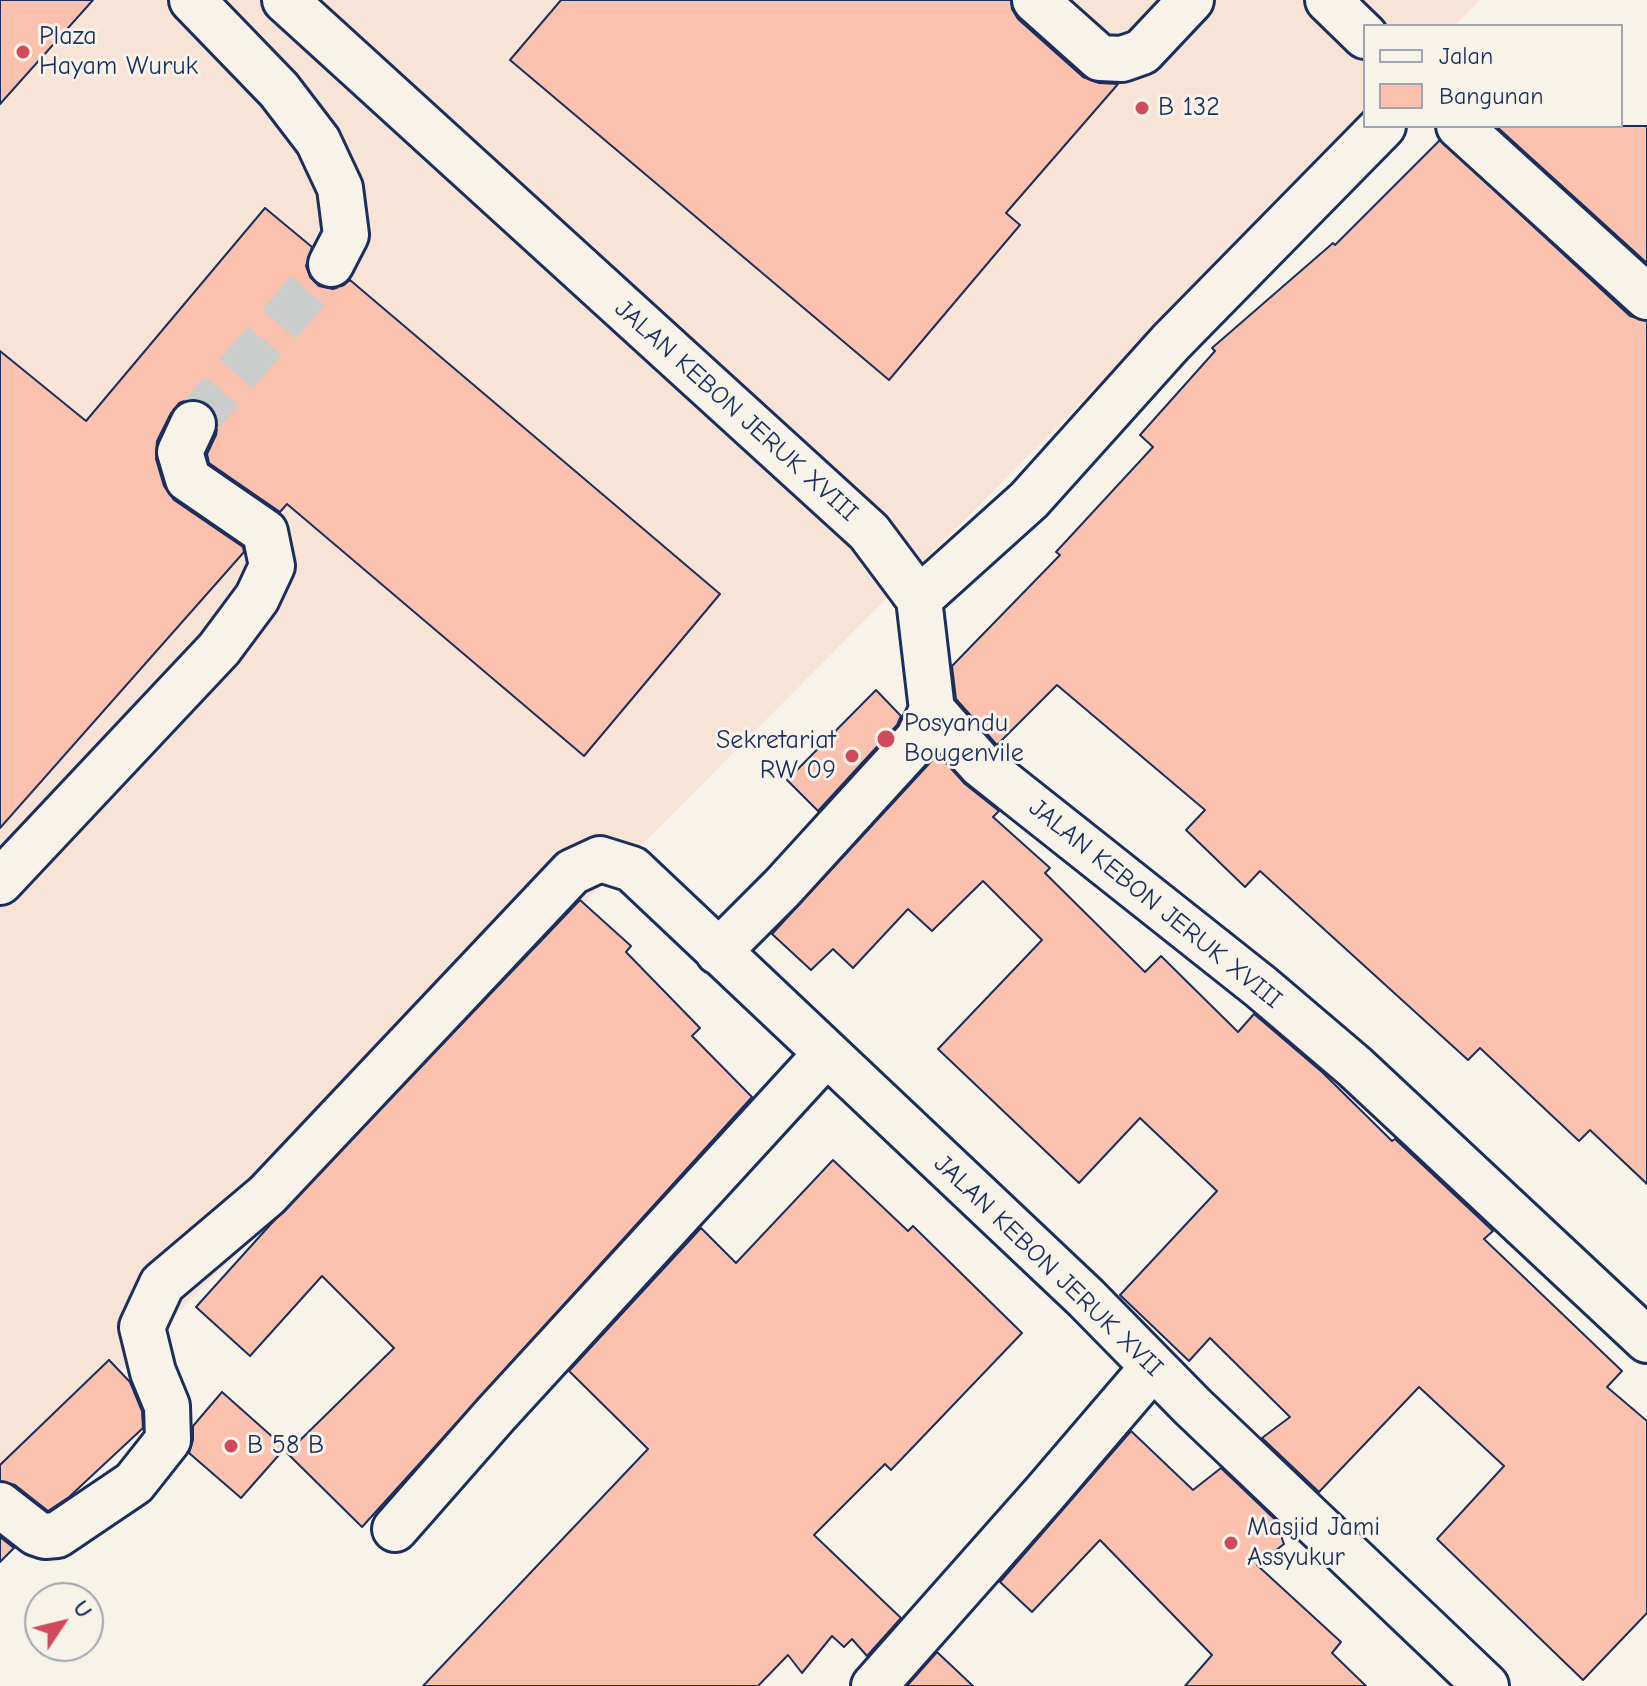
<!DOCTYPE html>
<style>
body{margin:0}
#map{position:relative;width:1647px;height:1686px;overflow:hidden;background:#f7f3e8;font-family:"Comic Neue",sans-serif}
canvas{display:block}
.legend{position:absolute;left:1363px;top:24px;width:260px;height:104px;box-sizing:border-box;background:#f7f3e8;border:2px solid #9fa5b1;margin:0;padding:10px 14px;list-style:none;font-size:24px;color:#1b2f5e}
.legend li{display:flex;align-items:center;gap:16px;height:40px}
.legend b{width:40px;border:2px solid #9fa5b1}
.north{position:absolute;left:24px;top:1582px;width:80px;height:80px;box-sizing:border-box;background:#f7f3e8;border:2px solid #9fa5b1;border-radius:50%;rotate:55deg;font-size:22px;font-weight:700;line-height:32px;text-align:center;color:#1b2f5e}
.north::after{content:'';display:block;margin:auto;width:28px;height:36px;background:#d1495b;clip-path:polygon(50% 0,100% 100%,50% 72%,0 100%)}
</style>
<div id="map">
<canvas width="1647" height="1686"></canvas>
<ul class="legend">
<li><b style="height:10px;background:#f7f3e8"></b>Jalan</li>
<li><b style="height:22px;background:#f9c1ae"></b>Bangunan</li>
</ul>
<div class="north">U</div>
</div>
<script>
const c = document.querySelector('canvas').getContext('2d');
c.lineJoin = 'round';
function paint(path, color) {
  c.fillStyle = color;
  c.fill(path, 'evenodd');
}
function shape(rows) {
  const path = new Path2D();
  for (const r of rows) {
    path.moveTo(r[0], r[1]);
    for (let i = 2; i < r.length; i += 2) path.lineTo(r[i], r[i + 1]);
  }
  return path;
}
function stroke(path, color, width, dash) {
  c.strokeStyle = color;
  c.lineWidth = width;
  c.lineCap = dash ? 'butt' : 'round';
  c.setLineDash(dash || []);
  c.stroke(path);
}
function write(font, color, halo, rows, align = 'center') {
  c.font = font + ' "Comic Neue",sans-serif';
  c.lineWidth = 6;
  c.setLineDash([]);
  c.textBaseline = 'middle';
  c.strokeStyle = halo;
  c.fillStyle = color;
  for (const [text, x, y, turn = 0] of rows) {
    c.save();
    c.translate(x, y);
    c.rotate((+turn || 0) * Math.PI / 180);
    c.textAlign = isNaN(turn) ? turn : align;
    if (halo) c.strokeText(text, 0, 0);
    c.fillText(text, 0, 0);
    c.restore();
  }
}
paint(shape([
 [0,0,1480,0,1454,26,1365,26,1365,116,0,1492]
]), '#f8e4d7');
const building = shape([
 [0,0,93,0,0,104,0,0],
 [561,0,1011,0,1012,9,1018,19,1083,77,1099,83,1118,84,1006,213,1020,225,889,380,510,60,561,0],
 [1496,126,1647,126,1647,263,1496,126],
 [1440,140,1630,316,1647,321,1647,1184,1590,1130,1579,1141,1480,1048,1468,1060,1260,871,1245,887,1186,830,1205,810,1057,685,997,745,956,699,952,666,1060,555,1056,552,1153,447,1140,435,1215,351,1212,348,1333,243,1335,245,1440,140],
 [265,208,312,247,306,266,310,277,319,286,333,289,344,285,350,280,720,594,584,756,287,504,280,512,209,463,207,454,216,435,218,421,214,410,204,402,190,399,179,403,171,413,157,441,156,459,164,486,174,500,243,547,244,552,0,828,0,351,86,421,265,208],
 [876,690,901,716,897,725,818,811,787,780,876,690],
 [938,754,965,784,999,811,993,817,1050,868,1045,873,1145,972,1161,956,1238,1032,1254,1014,1322,1072,1392,1141,1395,1139,1493,1231,1484,1239,1622,1371,1607,1387,1647,1421,1647,1613,1583,1680,1437,1539,1504,1466,1419,1387,1319,1492,1262,1438,1290,1417,1210,1338,1189,1361,1120,1295,1217,1191,1140,1118,1079,1183,938,1049,1042,940,983,881,932,931,908,909,853,968,833,949,811,970,772,934,938,754],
 [580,900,631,946,626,952,700,1028,692,1036,752,1097,362,1527,287,1453,394,1348,322,1276,250,1356,196,1307,270,1225,580,900],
 [833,1160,908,1231,913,1226,1022,1333,891,1470,885,1464,814,1535,901,1618,867,1656,852,1639,844,1647,832,1636,802,1673,788,1655,758,1686,423,1686,648,1449,569,1371,701,1228,736,1263,833,1160],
 [109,1360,130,1382,142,1411,143,1428,69,1497,48,1511,15,1485,0,1481,0,1465,109,1360],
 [222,1392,285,1448,241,1498,189,1453,193,1440,193,1426,222,1392],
 [1131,1431,1193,1490,1221,1468,1284,1528,1280,1533,1284,1544,1257,1565,1341,1642,1332,1653,1366,1686,1185,1686,1212,1655,1100,1540,1032,1612,1000,1582,1131,1431],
 [0,1537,14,1548,0,1562,0,1537],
 [937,1652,973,1686,907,1686,937,1652]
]);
paint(building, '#f9c1ae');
stroke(building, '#1b2f5e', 2);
stroke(shape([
 [193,424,331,264]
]), '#cbcccc', 44, [44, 22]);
const minor = shape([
 [192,0,279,90,318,141,340,188,346,235,331,264],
 [285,0,869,532,919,599,932,710,981,765,1261,987,1355,1067,1647,1340],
 [1035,0,1100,58,1122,59,1142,52,1191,0],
 [1328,0,1365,36],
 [1459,126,1647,297],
 [919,599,1029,500,1171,342,1383,126],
 [0,882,219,649,257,598,272,566,265,532,188,479,180,452,193,424],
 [718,952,782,888,918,739,932,710],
 [0,1505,36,1533,45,1536,57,1535,134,1483,168,1440,167,1406,153,1372,142,1327,162,1284,267,1195,572,872,600,859,632,869,1086,1298,1192,1406,1486,1686],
 [395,1529,496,1414,826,1054],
 [874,1686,1045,1493,1153,1367]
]);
stroke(minor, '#1b2f5e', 50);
stroke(minor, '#f7f3e8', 44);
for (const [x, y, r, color] of [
 [23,52,8,"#d1495b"],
 [1142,108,8,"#d1495b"],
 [886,739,10,"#d1495b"],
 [852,756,8,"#d1495b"],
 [231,1446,8,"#d1495b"],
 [1231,1543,8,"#d1495b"]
]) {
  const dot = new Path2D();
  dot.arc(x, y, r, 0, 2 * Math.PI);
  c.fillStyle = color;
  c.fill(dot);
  stroke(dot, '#f7f3e8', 3);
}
write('26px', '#1b2f5e', '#f7f3e8', [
 ["Plaza",39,37],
 ["Hayam Wuruk",39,67],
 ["B 132",1158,108],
 ["Posyandu",904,724],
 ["Bougenvile",904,754],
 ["Sekretariat",836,741,"right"],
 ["RW 09",836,771,"right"],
 ["B 58 B",247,1446],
 ["Masjid Jami",1247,1528],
 ["Assyukur",1247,1558]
], 'left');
write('26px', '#1b2f5e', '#f7f3e8', [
 ["JALAN KEBON JERUK XVIII",736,411,42],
 ["JALAN KEBON JERUK XVIII",1155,904,39],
 ["JALAN KEBON JERUK XVII",1048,1266,44]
]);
</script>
